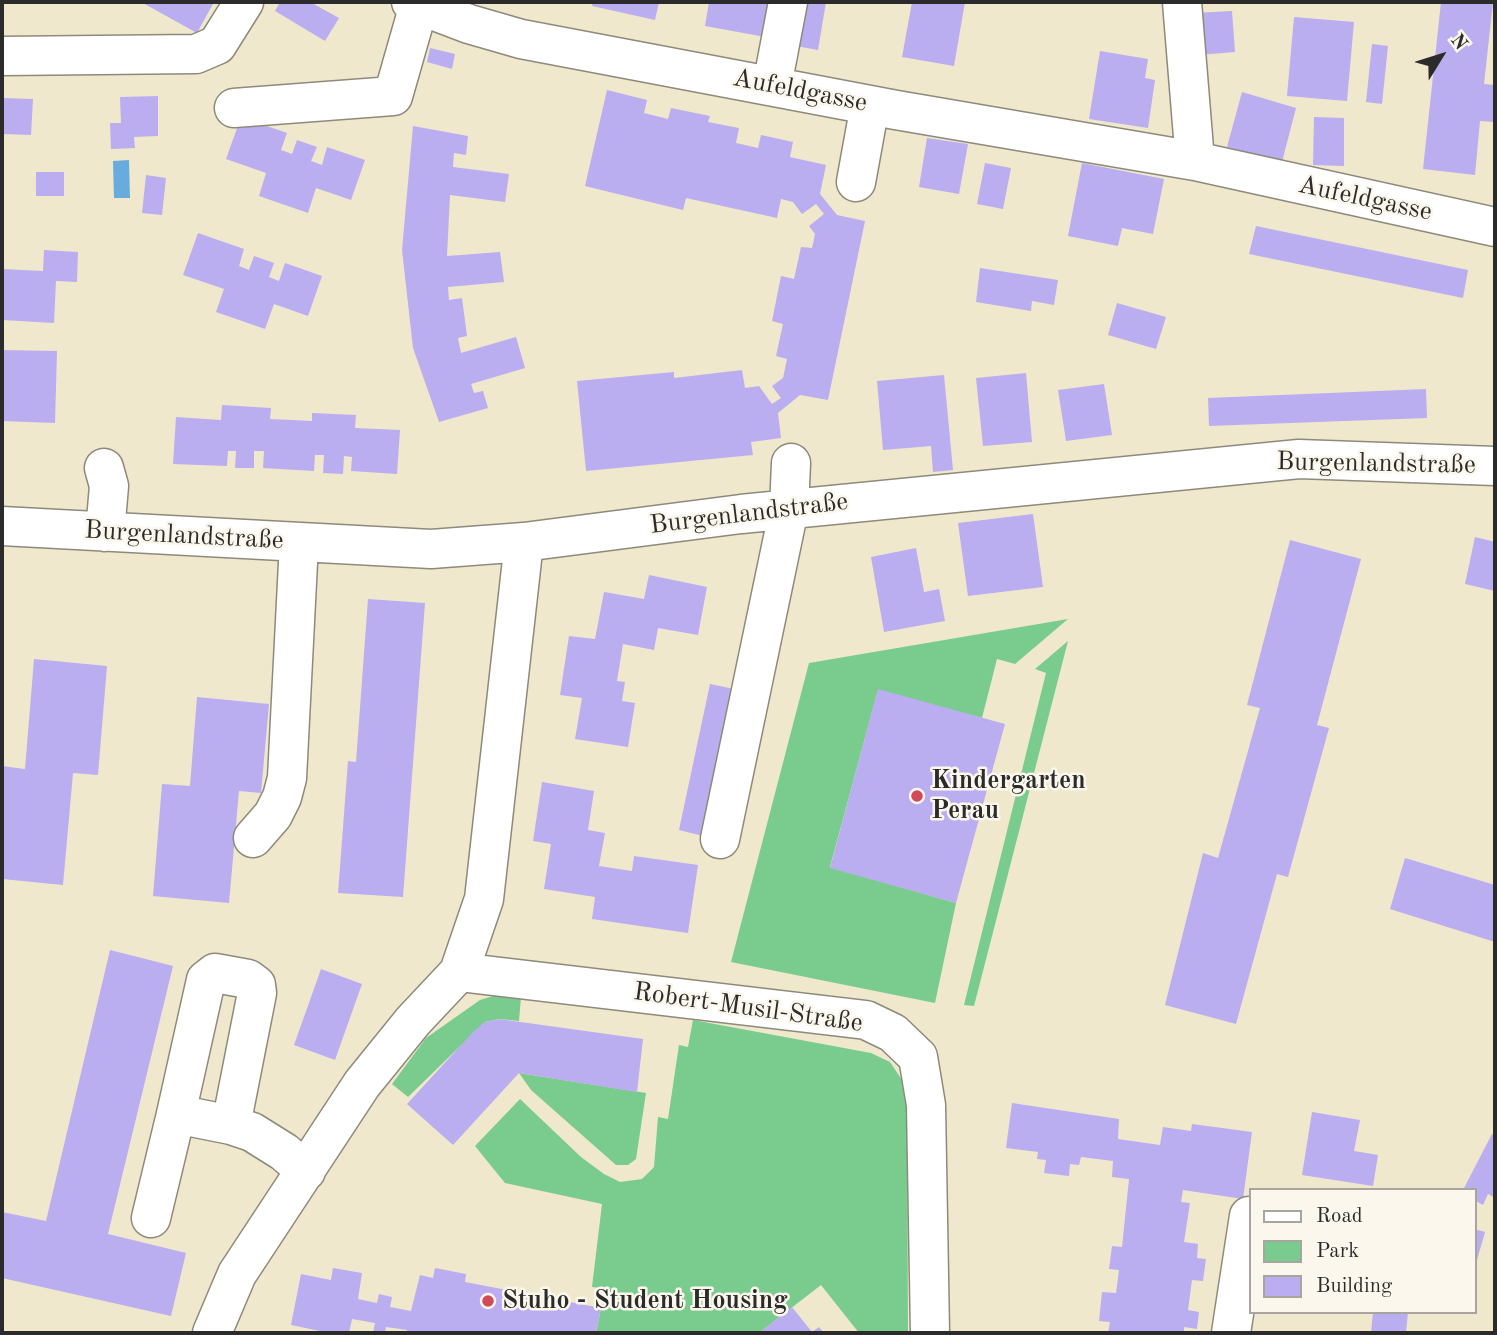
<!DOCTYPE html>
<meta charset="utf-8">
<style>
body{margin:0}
#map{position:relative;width:1497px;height:1335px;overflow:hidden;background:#efe8cd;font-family:"Old Standard TT",serif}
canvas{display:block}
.frame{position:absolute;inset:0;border:4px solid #2b2b2b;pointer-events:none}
.legend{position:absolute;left:1249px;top:1188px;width:228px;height:126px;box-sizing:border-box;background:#fbf7ec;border:2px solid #a8a59f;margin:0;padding:9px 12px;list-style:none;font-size:21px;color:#2b2b2b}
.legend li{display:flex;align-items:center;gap:14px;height:35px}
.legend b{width:35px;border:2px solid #a8a59f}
.north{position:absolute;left:1406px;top:21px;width:70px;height:70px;-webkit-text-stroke:5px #fbf7ec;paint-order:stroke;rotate:52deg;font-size:19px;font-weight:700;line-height:28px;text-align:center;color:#2b2b2b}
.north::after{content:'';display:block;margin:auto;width:24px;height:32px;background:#2b2b2b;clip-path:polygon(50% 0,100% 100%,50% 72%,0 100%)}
</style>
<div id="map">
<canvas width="1497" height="1335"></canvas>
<div class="frame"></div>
<ul class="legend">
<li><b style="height:9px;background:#fff"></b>Road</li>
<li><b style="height:19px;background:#79cc8e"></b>Park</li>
<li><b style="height:19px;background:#baaef0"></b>Building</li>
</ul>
<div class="north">N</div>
</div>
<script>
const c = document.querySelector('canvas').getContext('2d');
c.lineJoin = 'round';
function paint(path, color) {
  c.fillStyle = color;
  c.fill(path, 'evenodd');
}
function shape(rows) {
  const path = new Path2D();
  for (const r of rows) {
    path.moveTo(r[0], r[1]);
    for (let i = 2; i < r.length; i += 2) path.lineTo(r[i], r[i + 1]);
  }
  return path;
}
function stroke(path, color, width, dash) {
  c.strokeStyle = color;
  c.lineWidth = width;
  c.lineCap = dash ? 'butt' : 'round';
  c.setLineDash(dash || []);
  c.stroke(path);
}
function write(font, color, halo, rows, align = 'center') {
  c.font = font + ' "Old Standard TT",serif';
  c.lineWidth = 5;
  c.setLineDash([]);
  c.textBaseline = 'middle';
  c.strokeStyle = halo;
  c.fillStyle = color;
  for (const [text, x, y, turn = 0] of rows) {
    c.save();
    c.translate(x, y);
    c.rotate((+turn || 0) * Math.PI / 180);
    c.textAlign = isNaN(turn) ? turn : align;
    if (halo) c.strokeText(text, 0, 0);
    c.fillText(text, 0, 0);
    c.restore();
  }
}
paint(shape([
 [1068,619,1015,664,997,659,982,718,878,690,830,867,956,903,935,1003,731,962,809,663],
 [1068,641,974,1006,964,1005,1046,673,1035,669],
 [500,994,521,997,519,1021,499,1019,485,1022,408,1097,392,1084,426,1038,480,1000],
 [693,1020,871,1053,890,1062,902,1080,907,1102,908,1333,859,1333,821,1285,759,1333,596,1333,601,1308,609,1289,592,1287,602,1204,505,1183,475,1146,520,1099,581,1157,604,1174,620,1182,642,1179,654,1167,658,1117,668,1119,679,1045,688,1047],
 [519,1073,646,1093,636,1159,628,1165,616,1165,531,1090]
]), '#79cc8e');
paint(shape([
 [129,160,130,198,114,198,113,161]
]), '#68acdd');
paint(shape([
 [141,2,214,2,197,33],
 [280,2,310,2,339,18,325,41,275,11],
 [593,2,659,2,655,20,592,6],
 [709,2,777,2,771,38,705,26],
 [804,2,826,2,818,50,796,46],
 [912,2,965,2,954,66,902,57],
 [1441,2,1493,2,1484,84,1495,85,1495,122,1480,121,1475,175,1423,169],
 [1232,11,1235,52,1198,55,1195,13],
 [1294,17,1354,22,1347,101,1287,96],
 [1372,44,1388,46,1382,104,1366,102],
 [430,48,455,54,452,69,427,62],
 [1100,51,1148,59,1145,78,1155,80,1148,128,1089,119],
 [607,90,647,100,644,113,668,119,671,108,710,116,708,122,739,128,736,143,758,148,761,135,793,142,790,157,826,165,820,194,837,215,865,221,828,400,800,395,778,413,781,438,751,442,753,455,586,471,577,381,674,372,674,378,742,370,745,388,759,386,772,404,781,398,772,386,783,378,787,359,776,356,783,324,772,321,781,276,794,279,801,247,812,248,815,234,809,226,824,214,816,204,802,214,793,202,781,199,777,218,686,198,683,210,585,186],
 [1242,92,1296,108,1282,162,1227,147],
 [158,96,158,136,134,137,135,148,111,149,110,123,121,123,120,97],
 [2,98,33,99,31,135,2,134],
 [241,117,287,133,281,150,292,154,297,140,317,147,311,161,322,165,327,147,365,160,351,200,316,188,308,213,259,196,266,173,226,159],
 [1314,117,1344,118,1344,166,1313,165],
 [413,126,468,136,466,155,454,153,453,167,509,174,505,202,450,195,447,256,500,252,504,282,448,287,449,300,462,298,467,336,458,338,461,353,516,337,525,368,471,384,474,393,483,391,488,408,439,422,413,348,402,250],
 [927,138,968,144,959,194,919,187],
 [985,163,1011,168,1003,209,977,204],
 [1082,163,1164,179,1153,234,1122,228,1118,246,1068,236],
 [36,172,64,172,64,196,36,196],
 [146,175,166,178,162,215,142,213],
 [1256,226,1468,270,1463,298,1249,254],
 [198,233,244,249,239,266,249,270,254,256,274,263,269,277,279,281,285,263,322,276,308,316,274,304,265,329,216,312,224,289,183,275],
 [44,250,78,252,77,282,56,281,54,323,2,320,2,269,43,271],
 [980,268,1058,280,1054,305,1032,301,1031,311,976,302],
 [1117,303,1166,317,1156,349,1108,335],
 [2,350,57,351,55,423,2,421],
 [1026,373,1032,442,983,446,976,378],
 [944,375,953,470,933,472,931,446,883,450,877,381],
 [1104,384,1112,435,1066,441,1058,390],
 [1426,389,1427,418,1209,426,1208,398],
 [222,405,271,408,270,419,292,420,312,421,312,413,356,415,355,428,400,430,397,474,351,471,352,457,344,456,343,474,323,473,324,455,315,455,314,471,263,468,264,451,254,451,254,468,235,468,236,451,228,451,227,466,173,464,176,417,221,420],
 [1033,514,1043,587,968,596,958,523],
 [1475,537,1495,542,1495,591,1465,584],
 [1290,540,1361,559,1317,725,1329,728,1288,877,1277,874,1236,1024,1165,1005,1203,853,1218,858,1260,708,1247,705],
 [916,548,924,592,939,589,945,621,884,632,871,557],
 [649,575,707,587,698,635,658,628,654,650,623,644,617,681,625,682,622,701,635,703,628,747,575,739,582,698,560,695,569,636,595,639,604,592,644,599],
 [368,599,425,603,403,897,338,893,348,761,356,762],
 [34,659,107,666,98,775,73,773,63,885,2,879,2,766,25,769],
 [710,684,739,690,707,837,679,830],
 [878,689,1005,724,956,903,830,868],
 [197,697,269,704,261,793,239,791,229,903,153,896,162,784,190,786],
 [542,782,594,791,588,830,605,833,599,866,632,871,634,856,698,865,688,933,592,919,595,897,544,889,551,844,533,841],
 [1405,858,1495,885,1495,942,1390,909],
 [110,950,173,966,108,1234,186,1253,171,1316,2,1278,2,1212,46,1221],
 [321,969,362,984,335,1060,294,1045],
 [499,1019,643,1039,637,1092,519,1073,453,1145,407,1104,474,1031,485,1022],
 [1012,1103,1119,1119,1118,1139,1160,1145,1163,1127,1191,1131,1192,1124,1252,1132,1243,1199,1183,1190,1181,1202,1190,1203,1184,1242,1198,1244,1197,1258,1206,1259,1203,1281,1192,1280,1188,1310,1199,1312,1197,1329,1184,1327,1184,1333,1108,1333,1110,1322,1099,1321,1102,1292,1116,1293,1119,1270,1109,1269,1112,1246,1122,1247,1129,1179,1112,1177,1113,1161,1081,1157,1079,1165,1070,1164,1069,1176,1044,1173,1046,1160,1037,1159,1038,1152,1006,1148],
 [1312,1112,1360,1120,1354,1151,1378,1155,1373,1186,1302,1175],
 [1492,1134,1495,1135,1495,1198,1488,1194,1483,1205,1474,1200,1474,1190,1463,1190],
 [1474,1229,1485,1232,1475,1267,1474,1267],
 [333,1268,362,1273,358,1299,377,1303,379,1294,392,1297,390,1307,411,1311,420,1275,433,1278,435,1268,466,1274,465,1282,601,1308,596,1333,407,1333,407,1330,386,1327,385,1333,373,1333,375,1323,352,1319,349,1333,319,1333,320,1331,291,1325,301,1274,331,1280],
 [792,1307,812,1332,819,1327,824,1333,759,1333],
 [1373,1312,1408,1312,1406,1333,1371,1333]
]), '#baaef0');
const minor = shape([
 [411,2,469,24,521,39,896,110,1195,161,1495,227],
 [1182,2,1195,161],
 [2,56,196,54,217,45,244,2],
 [772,86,788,2],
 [234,108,393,96,419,5],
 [856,182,870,105],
 [104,468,109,486,105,532],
 [2,526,431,549,524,542,741,514,1299,459,1495,466],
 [253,838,273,815,282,797,287,778,299,543],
 [720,839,789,509,791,463],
 [459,972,866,1020,893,1033,918,1057,926,1105,930,1333],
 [231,1125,257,993,256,985,248,979,215,973,206,980,176,1114,231,1125,252,1132,284,1152,306,1171],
 [151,1218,176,1114],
 [212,1333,237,1274,362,1084,413,1021,459,972,484,899,524,542],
 [1231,1333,1249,1216]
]);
stroke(minor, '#8d8a7c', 41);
stroke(minor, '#fff', 38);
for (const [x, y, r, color] of [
 [917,796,7,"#d1495b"],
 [488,1301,7,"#d1495b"]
]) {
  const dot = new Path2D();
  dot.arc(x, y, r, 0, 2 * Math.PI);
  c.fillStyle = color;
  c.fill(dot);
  stroke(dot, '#fbf7ec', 2.5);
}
write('26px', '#2b2b2b', '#fbf7ec', [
 ["Aufeldgasse",800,91,11],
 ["Aufeldgasse",1365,199,12],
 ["Burgenlandstraße",1376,464,1],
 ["Burgenlandstraße",749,514,-7],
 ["Burgenlandstraße",184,536,3],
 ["Robert-Musil-Straße",748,1008,8]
]);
write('bold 26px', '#2b2b2b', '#fbf7ec', [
 ["Kindergarten",931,781],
 ["Perau",931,811],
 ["Stuho - Student Housing",502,1301]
], 'left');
</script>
